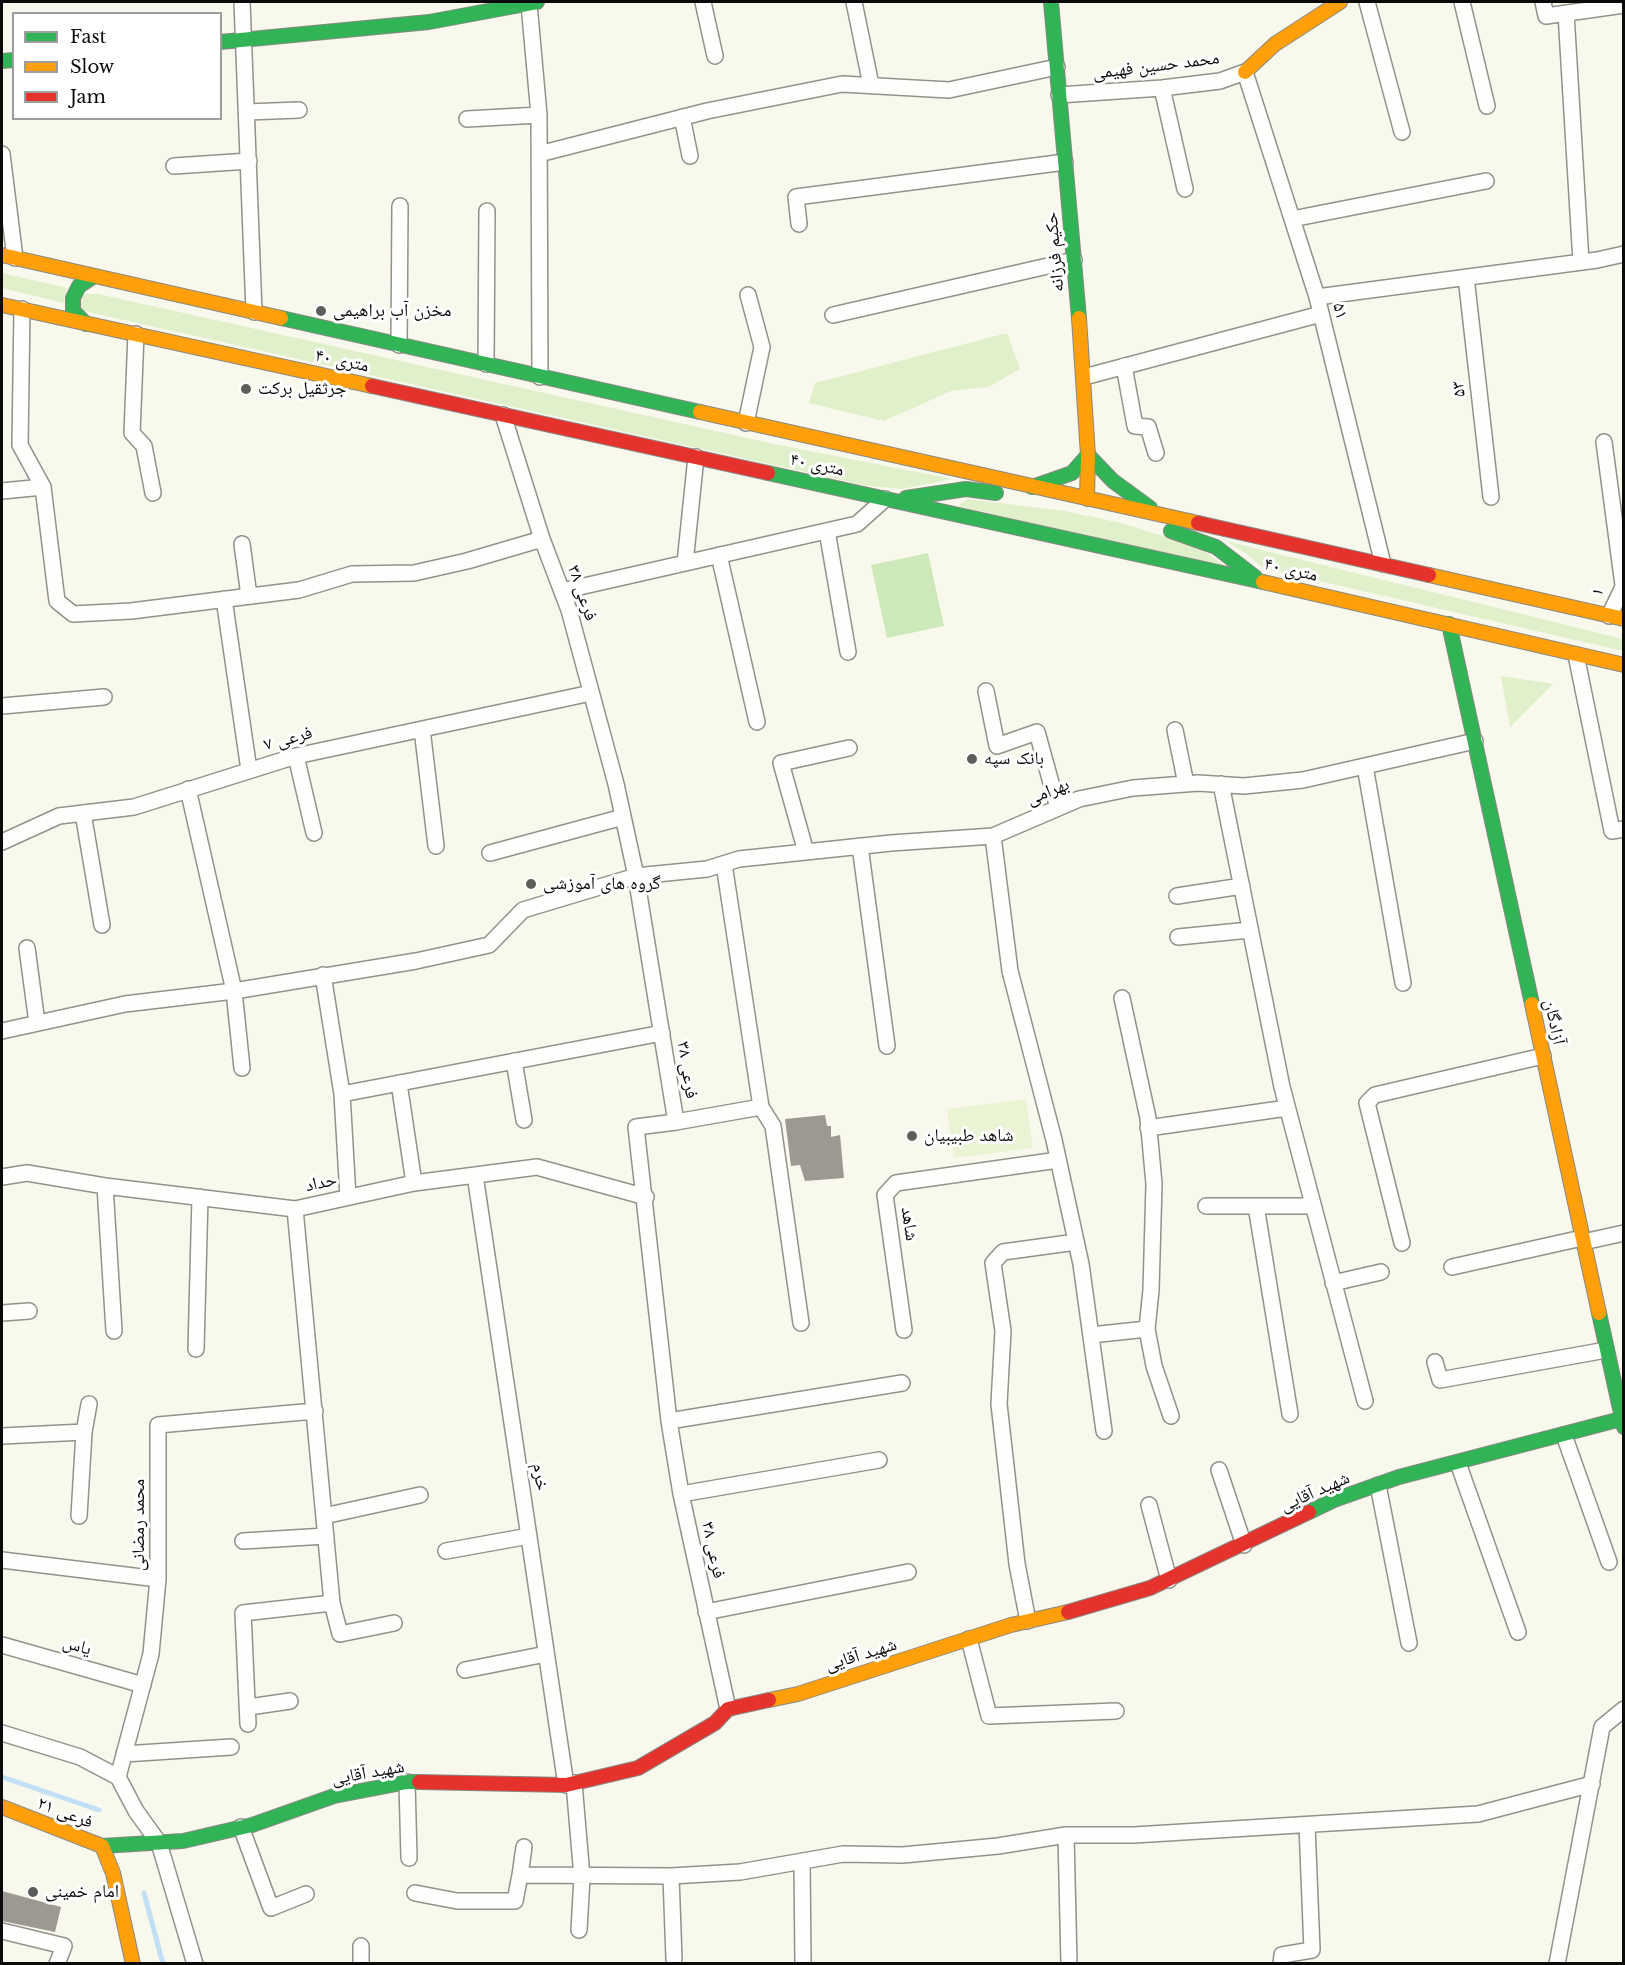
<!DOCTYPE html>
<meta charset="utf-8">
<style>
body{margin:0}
#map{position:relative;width:1625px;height:1965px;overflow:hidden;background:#f9f8ed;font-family:"Libre Baskerville",serif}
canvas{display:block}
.frame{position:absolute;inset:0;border:3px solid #0a0a0a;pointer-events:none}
.legend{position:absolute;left:12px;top:12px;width:210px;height:108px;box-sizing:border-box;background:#fff;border:2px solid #9d9d9d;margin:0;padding:8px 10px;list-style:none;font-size:18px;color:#0a0a0a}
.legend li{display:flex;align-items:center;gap:12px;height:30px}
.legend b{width:30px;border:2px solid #9d9d9d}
</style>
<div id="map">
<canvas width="1625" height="1965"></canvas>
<div class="frame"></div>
<ul class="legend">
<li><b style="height:8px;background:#30b455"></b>Fast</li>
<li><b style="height:8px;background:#ff9f0a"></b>Slow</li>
<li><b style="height:8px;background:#e5322d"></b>Jam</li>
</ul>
</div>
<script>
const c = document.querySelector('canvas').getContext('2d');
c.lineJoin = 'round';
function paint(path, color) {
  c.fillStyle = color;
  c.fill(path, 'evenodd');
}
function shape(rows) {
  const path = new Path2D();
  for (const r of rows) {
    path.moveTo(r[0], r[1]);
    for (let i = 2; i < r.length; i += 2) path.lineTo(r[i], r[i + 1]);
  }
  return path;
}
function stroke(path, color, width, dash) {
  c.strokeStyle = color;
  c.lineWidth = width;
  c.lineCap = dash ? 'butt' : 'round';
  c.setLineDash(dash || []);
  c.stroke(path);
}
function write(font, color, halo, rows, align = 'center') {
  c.font = font + ' "Libre Baskerville","Noto Naskh Arabic",serif';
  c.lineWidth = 6;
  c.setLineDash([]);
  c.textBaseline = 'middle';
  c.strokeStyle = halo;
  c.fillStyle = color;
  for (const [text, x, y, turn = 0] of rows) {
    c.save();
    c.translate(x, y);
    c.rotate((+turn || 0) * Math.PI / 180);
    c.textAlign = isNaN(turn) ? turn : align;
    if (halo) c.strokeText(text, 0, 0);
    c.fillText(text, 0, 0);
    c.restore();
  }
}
paint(shape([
 [2,273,67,288,64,303,2,288],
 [84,294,98,294,779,445,953,479,902,489,868,486,79,310],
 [1007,333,1020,369,988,387,951,391,884,421,809,403,815,383],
 [967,499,1065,511,1121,523,1198,547,1229,569,958,506],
 [1226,541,1623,639,1623,651,1263,568,1247,554],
 [1501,676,1553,684,1510,727]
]), '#dff0cb');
paint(shape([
 [928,553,944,626,887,638,871,565]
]), '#cee9b9');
paint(shape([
 [1026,1099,1033,1148,954,1158,947,1109]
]), '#eaf4d5');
stroke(shape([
 [2,1777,99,1810],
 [144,1893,163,1964]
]), '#c1e0f5', 5);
paint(shape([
 [825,1115,827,1126,831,1126,831,1137,840,1135,844,1178,805,1181,800,1165,791,1166,785,1119],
 [2,1891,61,1907,55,1932,2,1921]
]), '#9c9993');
const street = shape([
 [242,2,254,312],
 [703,2,715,56],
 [854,2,871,85],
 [1367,2,1402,132],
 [1462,2,1487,106],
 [1543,2,1546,16,1624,5],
 [529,4,539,115,540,377],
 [1566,13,1581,262],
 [1162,88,1185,189],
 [1059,95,1162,88,1220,81,1245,72,1317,297,1383,564],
 [247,112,299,110],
 [682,117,690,156],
 [467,119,539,115],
 [2,154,15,258],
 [539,154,707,111,842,84,949,90,1057,67],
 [174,166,249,161],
 [1292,219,1486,181],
 [799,224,796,197,1065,162],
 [1466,277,1491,497],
 [1317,297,1597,260,1624,254],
 [22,309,20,445,43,487,57,601,73,614,131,611,299,590,352,574,414,573,467,561,542,539],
 [833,315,1074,260],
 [136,334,132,433,144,446,153,493],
 [399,345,400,206],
 [486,364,487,211],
 [1124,366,1135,426,1148,427,1156,453],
 [1084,377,1321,314],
 [503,415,542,539,569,610,616,784,636,876,676,1122,636,1127,669,1421,681,1494,728,1709],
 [746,423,762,347,748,295],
 [1604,442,1623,585],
 [2,491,43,487],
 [827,531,848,652],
 [242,544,249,596],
 [719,555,757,722],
 [685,563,696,457],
 [562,591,857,524,885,499],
 [224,599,249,770],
 [1609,616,1624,585],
 [1576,655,1612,831,1624,829],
 [986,691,997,746,1037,732,1058,808],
 [2,706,104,697],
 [422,729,436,846],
 [1175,730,1186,784],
 [296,756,314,833],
 [1365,766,1403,983],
 [1221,784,1282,1087,1365,1401],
 [188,789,234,991,242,1068],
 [83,813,102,925],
 [993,836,1010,971,1054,1140,1081,1264,1104,1431],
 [2,842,59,816,134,807,296,756,591,693],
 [860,846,887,1046],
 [806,852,781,763,849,748],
 [490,853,623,817],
 [724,864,761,1107,773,1126,801,1323],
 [1177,896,1242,886],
 [1178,937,1250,930],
 [27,948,37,1023],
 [323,975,342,1094,348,1197],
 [1122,998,1148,1118,1154,1184,1151,1290,1147,1329,1154,1366,1171,1416],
 [2,1031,125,1004,234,991,416,961,489,945,523,910,636,876,707,869,739,859,891,843,993,836,1079,799,1133,788,1198,783,1244,786,1303,780,1475,741],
 [514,1061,524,1120],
 [399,1083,414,1183],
 [342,1094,662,1033],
 [676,1122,761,1107],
 [1148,1128,1287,1108],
 [475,1175,566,1785],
 [2,1177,27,1173,105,1186,295,1209,414,1183,537,1167,646,1197],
 [105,1186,114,1331],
 [1206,1206,1313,1206],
 [1256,1206,1290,1414],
 [295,1209,332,1603,340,1634,394,1623],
 [1583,1242,1624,1233],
 [1402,1243,1367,1103,1375,1095,1543,1056],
 [1452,1267,1582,1238],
 [1333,1283,1381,1272],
 [2,1313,29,1311],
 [904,1330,885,1195,896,1183,1058,1160],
 [1091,1335,1147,1329],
 [196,1349,200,1197],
 [1435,1362,1440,1380,1606,1350],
 [669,1421,902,1383],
 [1564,1435,1609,1562],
 [2,1436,84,1432],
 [1458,1463,1518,1632],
 [1219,1470,1244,1545],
 [1378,1485,1409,1643],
 [681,1494,879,1460],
 [1149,1505,1169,1580],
 [79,1516,84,1432,89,1404],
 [324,1516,420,1495],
 [243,1541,326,1536],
 [446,1551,529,1536],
 [2,1560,158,1579],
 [706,1612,908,1572],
 [1028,1621,1017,1564,999,1404,1003,1331,993,1263,1003,1252,1076,1242],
 [969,1639,989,1716,1116,1711],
 [2,1645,143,1685],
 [465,1670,546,1654],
 [249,1707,290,1701],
 [248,1724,243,1613,332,1603],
 [2,1733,80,1757,118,1777,136,1811,159,1843,195,1964],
 [124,1754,231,1747],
 [118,1777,151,1654,158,1579,158,1425,315,1411],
 [407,1782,409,1858],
 [574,1783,582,1877,579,1930],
 [241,1827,271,1908,306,1894],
 [1066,1835,1069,1964],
 [802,1861,803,1964],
 [520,1875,524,1847],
 [671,1876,674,1959],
 [415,1893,457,1901,515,1901,520,1875,671,1876,740,1872,843,1854,903,1855,998,1846,1066,1835,1134,1835,1478,1814,1592,1784],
 [2,1931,64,1946,57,1964],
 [361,1964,361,1946],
 [1281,1964,1282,1955,1312,1950,1307,1825],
 [1557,1964,1602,1727,1624,1709]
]);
const fast = shape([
 [1051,2,1079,318],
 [220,42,429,22,537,2],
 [2,61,14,60],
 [281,318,700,412],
 [86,324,73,311,73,298,79,286,94,276],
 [768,473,1263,582],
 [1032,487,1072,473,1088,455,1113,481,1150,508],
 [906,498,966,489,996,493],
 [1171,531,1216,547,1255,577],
 [1449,624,1532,1004],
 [1599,1313,1624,1427],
 [1309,1512,1334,1500,1399,1477,1621,1419],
 [102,1846,183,1841,252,1825,334,1796,407,1782,419,1782]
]);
const slow = shape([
 [1245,72,1275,44,1340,2],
 [2,255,281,318],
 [2,305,372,386],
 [1079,318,1088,455,1087,499],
 [700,412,1198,523],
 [1429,575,1624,619],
 [1263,582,1624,665],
 [1532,1004,1599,1313],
 [769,1700,798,1694,1011,1625,1068,1612],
 [2,1807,102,1846,113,1873,133,1964]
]);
const jam = shape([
 [372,386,768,473],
 [1198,523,1429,575],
 [1068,1612,1150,1588,1309,1512],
 [419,1782,566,1785,638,1768,715,1723,728,1709,769,1700]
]);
stroke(street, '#92918c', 18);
stroke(fast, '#888883', 16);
stroke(slow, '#888883', 16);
stroke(jam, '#888883', 16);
stroke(street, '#fefefc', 15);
stroke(fast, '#30b455', 14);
stroke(slow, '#ff9f0a', 14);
stroke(jam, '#e5322d', 14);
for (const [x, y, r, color] of [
 [321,311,6,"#5e5d59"],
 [246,389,6,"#5e5d59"],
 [972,759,6,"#5e5d59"],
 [531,884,6,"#5e5d59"],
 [912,1136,6,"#5e5d59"],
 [33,1892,6,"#5e5d59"]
]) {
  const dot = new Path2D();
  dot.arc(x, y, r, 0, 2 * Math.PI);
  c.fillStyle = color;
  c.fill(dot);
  stroke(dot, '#fff', 2);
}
write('18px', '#0a0a0a', '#fff', [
 ["محمد حسین فهیمی",1156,66,-7],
 ["حکیم فرزانه",1055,252,-95],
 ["۵۱",1340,311,76],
 ["۴۰ متری",342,361,12],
 ["۵۳",1459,389,-97],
 ["۴۰ متری",817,465,12],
 ["۴۰ متری",1291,570,13],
 ["۱",1598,592,-67],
 ["فرعی ۳۸",582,593,71],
 ["فرعی ۷",288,739,-15],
 ["بهرامی",1048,792,-22],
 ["آزادگان",1554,1022,78],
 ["فرعی ۳۸",687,1070,81],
 ["حداد",321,1183,-13],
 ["شاهد",909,1224,82],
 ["خرم",540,1477,81],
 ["شهید آقایی",1315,1492,-24],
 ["محمد رمضانی",139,1525,-90],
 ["فرعی ۳۸",713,1550,78],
 ["یاس",77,1646,16],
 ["شهید آقایی",861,1655,-17],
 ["شهید آقایی",368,1773,-10],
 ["فرعی ۲۱",65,1813,21]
]);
write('18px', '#0a0a0a', '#fff', [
 ["مخزن آب براهیمی",333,311],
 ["جرثقیل برکت",258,389],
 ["بانک سپه",984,759],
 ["گروه های آموزشی",543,884],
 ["شاهد طبیبیان",924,1136],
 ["امام خمینی",45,1892]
], 'left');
</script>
